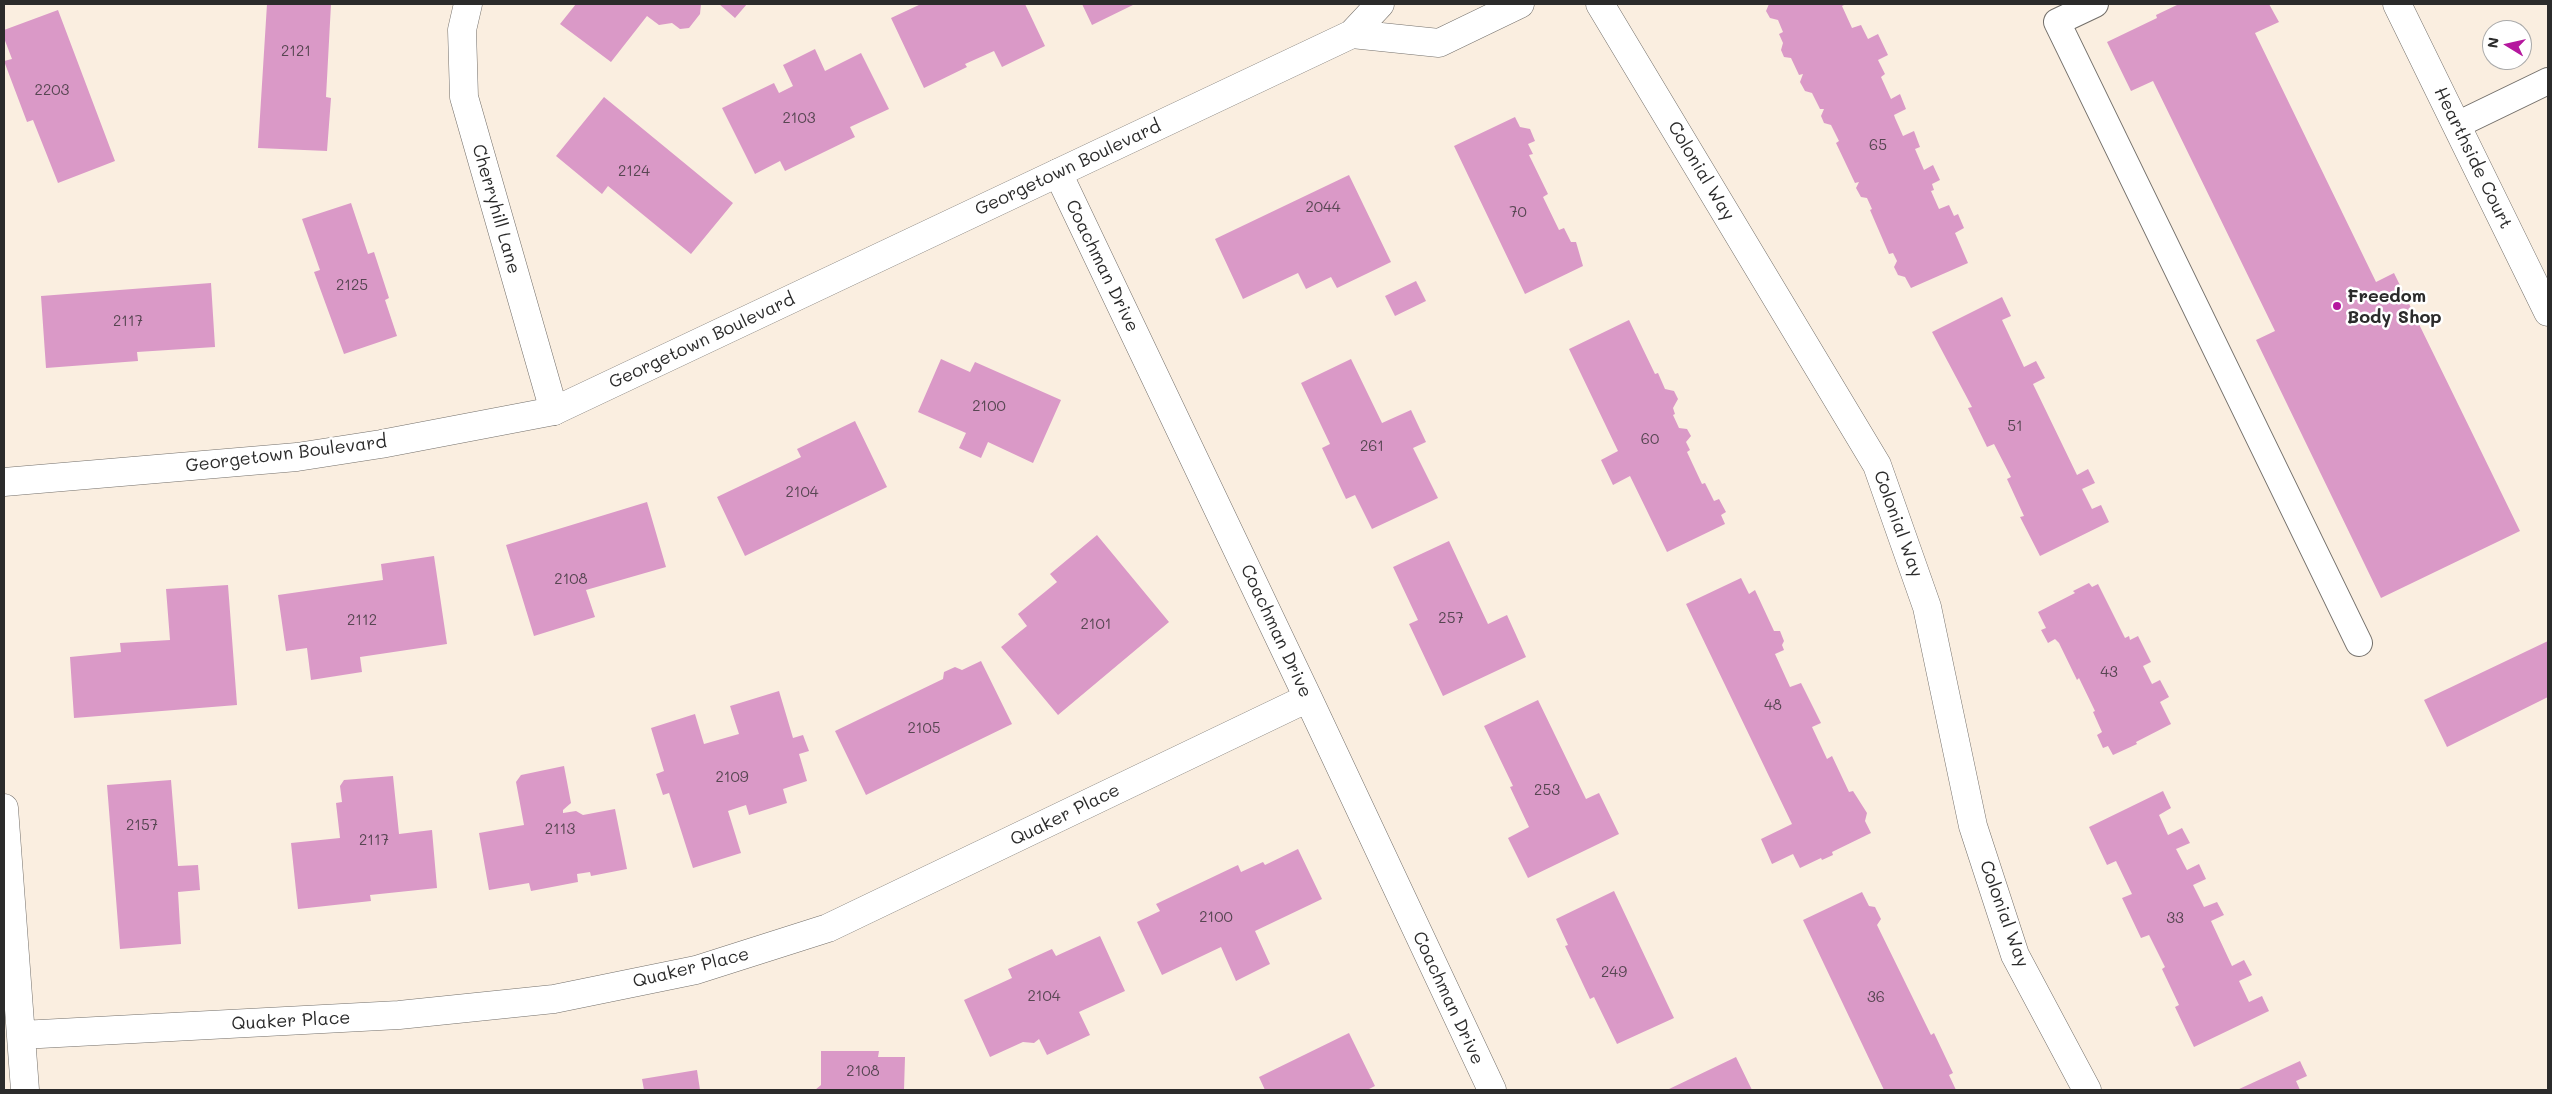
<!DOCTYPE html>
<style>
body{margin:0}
#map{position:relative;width:2552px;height:1094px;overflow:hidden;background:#faeee0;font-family:Mali,sans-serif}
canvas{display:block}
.frame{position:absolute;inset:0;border:5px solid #2b2b2b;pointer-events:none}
.north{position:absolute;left:2482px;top:20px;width:50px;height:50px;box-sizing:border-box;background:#fff;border:1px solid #aaa;border-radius:50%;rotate:279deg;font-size:14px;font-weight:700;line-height:20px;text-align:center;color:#2b2b2b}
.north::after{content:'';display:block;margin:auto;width:18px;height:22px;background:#b5179e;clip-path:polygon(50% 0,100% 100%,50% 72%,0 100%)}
</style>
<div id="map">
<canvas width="2552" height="1094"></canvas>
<div class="frame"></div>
<div class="north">N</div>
</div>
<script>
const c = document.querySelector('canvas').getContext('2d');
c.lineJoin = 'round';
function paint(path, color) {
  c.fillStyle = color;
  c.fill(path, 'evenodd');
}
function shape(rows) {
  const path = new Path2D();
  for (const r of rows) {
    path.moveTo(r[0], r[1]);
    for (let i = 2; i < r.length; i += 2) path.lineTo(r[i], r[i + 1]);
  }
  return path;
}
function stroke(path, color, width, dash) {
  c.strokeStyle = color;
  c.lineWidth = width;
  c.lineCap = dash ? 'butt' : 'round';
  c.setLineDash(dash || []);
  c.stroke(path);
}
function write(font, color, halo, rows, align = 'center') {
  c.font = font + ' Mali,sans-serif';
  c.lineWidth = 5;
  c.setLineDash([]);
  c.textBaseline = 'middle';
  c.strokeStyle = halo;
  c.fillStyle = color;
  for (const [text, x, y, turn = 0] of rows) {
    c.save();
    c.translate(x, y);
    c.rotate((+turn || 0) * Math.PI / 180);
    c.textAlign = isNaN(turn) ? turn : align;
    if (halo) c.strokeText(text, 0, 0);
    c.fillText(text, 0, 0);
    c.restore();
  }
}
paint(shape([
 [267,4,331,4,326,97,331,98,327,151,258,148],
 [576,4,701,4,700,14,689,28,680,29,672,23,659,25,647,16,611,62,560,24],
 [719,4,747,4,735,18],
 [921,4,1025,4,1045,46,1002,67,994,51,965,64,967,67,924,88,891,18],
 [1082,4,1135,4,1092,25],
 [1769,4,1846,4,1842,6,1852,28,1861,25,1868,39,1878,34,1888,55,1878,60,1885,74,1881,77,1891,99,1900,94,1906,109,1894,115,1895,118,1903,136,1914,131,1920,147,1915,149,1924,170,1933,165,1940,180,1932,184,1934,190,1931,191,1939,209,1949,205,1954,216,1958,214,1964,228,1955,233,1968,263,1911,288,1905,277,1898,275,1894,267,1897,261,1893,253,1889,254,1870,210,1872,209,1867,198,1861,197,1856,188,1859,182,1855,183,1836,143,1839,141,1831,125,1824,123,1821,116,1824,109,1820,109,1812,93,1805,91,1800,82,1803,74,1799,75,1791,58,1784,57,1781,50,1783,43,1779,34,1783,32,1778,20,1770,18,1766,11],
 [2179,4,2269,4,2279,22,2255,33,2376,282,2394,273,2520,531,2381,598,2256,340,2275,331,2153,81,2131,91,2107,42,2157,18,2156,15],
 [58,10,115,161,58,183,33,120,27,122,4,61,12,59,4,38,4,30],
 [815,49,825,71,861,53,889,109,850,127,855,137,785,171,780,161,755,174,722,108,774,83,779,93,793,86,783,65],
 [604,97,733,203,691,254,608,186,602,194,556,156],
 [1515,117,1520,127,1530,129,1535,141,1528,144,1533,154,1529,155,1548,194,1543,197,1559,230,1564,228,1571,242,1576,242,1583,266,1525,294,1454,146],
 [1349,175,1391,262,1337,288,1331,277,1306,289,1298,273,1243,299,1215,239],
 [351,203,368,254,374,252,389,298,385,300,397,336,344,354,314,272,320,270,302,219],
 [1416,281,1426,301,1395,316,1385,296],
 [211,283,215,347,137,352,138,361,46,368,41,296],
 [2002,297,2011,316,2002,320,2024,367,2036,361,2045,378,2033,384,2077,475,2088,469,2095,483,2082,489,2092,509,2101,505,2109,522,2040,556,2020,517,2024,516,2007,479,2011,477,1994,444,1987,447,1968,408,1972,407,1932,332],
 [1629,320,1655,374,1658,373,1665,389,1674,391,1678,399,1673,408,1675,414,1673,415,1679,428,1687,429,1691,436,1686,442,1690,450,1687,452,1702,484,1705,483,1714,501,1719,499,1726,512,1721,515,1725,524,1667,552,1630,476,1613,485,1601,460,1618,451,1569,349],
 [941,359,970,372,975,362,1061,400,1033,463,988,442,981,458,959,448,966,433,918,412],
 [1351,359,1382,423,1411,410,1426,442,1413,448,1438,498,1372,529,1355,495,1346,499,1322,448,1330,444,1301,383],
 [855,421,887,487,745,556,717,497,801,457,797,449],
 [647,502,666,567,586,590,595,617,534,636,506,545],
 [1097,535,1169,622,1058,715,1001,647,1027,626,1018,614,1057,582,1050,574],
 [1449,541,1488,624,1507,615,1526,657,1443,696,1409,624,1418,620,1393,567],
 [434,556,447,644,360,657,362,672,311,680,307,648,286,651,278,595,383,580,381,564],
 [1741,578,1749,594,1755,590,1774,631,1780,631,1784,641,1782,645,1784,650,1775,654,1790,687,1801,683,1821,723,1812,727,1827,759,1832,756,1849,792,1853,791,1867,813,1865,821,1871,833,1832,852,1833,855,1822,860,1821,858,1800,868,1793,854,1772,864,1761,839,1792,824,1686,604],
 [2089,583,2092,587,2098,584,2125,638,2129,636,2130,640,2138,636,2151,662,2143,666,2152,684,2160,680,2169,697,2160,702,2171,724,2136,742,2137,744,2113,755,2108,746,2103,748,2097,735,2102,732,2093,712,2095,711,2079,678,2077,680,2059,643,2055,639,2048,643,2041,630,2046,628,2038,612,2075,593,2073,591],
 [228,585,237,705,74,718,70,657,121,652,120,643,170,640,166,589],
 [2548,641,2548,697,2447,747,2424,700],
 [981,661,1012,724,866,795,835,731,943,679,944,672,955,667,962,670],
 [779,691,793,738,803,735,809,751,799,754,807,781,783,789,787,803,749,815,746,805,728,811,741,853,693,868,669,793,663,795,656,774,664,771,651,728,695,714,704,744,739,734,730,706],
 [1538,700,1586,799,1599,793,1619,834,1528,878,1508,838,1529,827,1510,787,1513,786,1484,726],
 [564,766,571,803,563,810,563,813,576,811,583,815,615,809,627,869,591,876,590,872,577,874,578,882,531,891,529,883,489,890,479,833,524,825,516,782,521,775],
 [393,776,399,834,432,830,437,888,370,895,371,901,298,909,291,843,340,838,336,803,342,802,340,786,344,780],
 [171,780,178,866,198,865,200,890,178,892,181,944,120,949,107,785],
 [2163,791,2171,808,2159,815,2168,835,2182,828,2190,843,2176,849,2187,870,2199,864,2206,879,2193,885,2204,907,2217,902,2224,915,2211,921,2232,966,2244,960,2252,975,2239,981,2249,1002,2262,996,2269,1011,2194,1047,2175,1007,2179,1005,2162,969,2165,967,2149,935,2141,938,2122,898,2132,894,2116,861,2107,865,2089,827],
 [1298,849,1322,899,1255,931,1270,964,1236,981,1221,947,1162,975,1137,922,1160,911,1156,904,1238,865,1241,872,1263,862,1265,865],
 [1614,891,1674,1018,1617,1044,1594,997,1590,999,1565,946,1568,945,1556,919],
 [1862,892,1869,906,1875,907,1881,919,1877,925,1931,1035,1934,1033,1953,1073,1949,1075,1956,1090,1884,1090,1803,920],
 [1100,936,1125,991,1079,1012,1090,1035,1047,1055,1039,1039,1034,1043,1023,1042,990,1057,964,1000,1012,978,1008,969,1052,949,1056,956],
 [1349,1033,1375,1086,1367,1090,1265,1090,1259,1077],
 [821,1051,879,1051,878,1057,905,1057,904,1090,815,1090,821,1085],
 [1736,1057,1752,1090,1667,1090],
 [2300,1061,2307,1076,2296,1081,2300,1090,2237,1090],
 [697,1070,700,1090,644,1090,642,1079]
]), '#da99c7');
const service = shape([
 [2095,4,2057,22,2359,643],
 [2457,125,2548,81]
]);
const minor = shape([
 [468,4,462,30,464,97,554,411],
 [1600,4,1877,465,1927,607,1973,826,2015,955,2087,1090],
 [2397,4,2548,312],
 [1058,173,1308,698,1492,1090],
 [4,808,25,1090],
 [21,1035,399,1015,554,999,696,970,828,928,1308,698]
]);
const tertiary = shape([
 [1352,34,1439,43,1520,4],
 [4,482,297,457,381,444,554,411,1352,34,1380,4]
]);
stroke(service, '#736f6a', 28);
stroke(minor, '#736f6a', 29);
stroke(tertiary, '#736f6a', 29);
stroke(service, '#fff', 26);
stroke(minor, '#fff', 28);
stroke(tertiary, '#fff', 28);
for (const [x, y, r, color] of [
 [2337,306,5,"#b5179e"]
]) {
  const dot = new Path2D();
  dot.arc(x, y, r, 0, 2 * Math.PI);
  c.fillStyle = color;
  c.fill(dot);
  stroke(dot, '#fff', 2);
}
write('15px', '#574652', null, [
 ["2121",296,51],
 ["2203",52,90],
 ["2103",799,118],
 ["65",1878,145],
 ["2124",634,171],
 ["2044",1323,207],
 ["70",1518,212],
 ["2125",352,285],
 ["2117",128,321],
 ["2100",989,406],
 ["51",2015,426],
 ["60",1650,439],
 ["261",1372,446],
 ["2104",802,492],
 ["2108",571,579],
 ["257",1451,618],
 ["2112",362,620],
 ["2101",1096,624],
 ["43",2109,672],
 ["48",1773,705],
 ["2105",924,728],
 ["2109",732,777],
 ["253",1547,790],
 ["2157",142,825],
 ["2113",560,829],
 ["2117",374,840],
 ["2100",1216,917],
 ["33",2175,918],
 ["249",1614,972],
 ["2104",1044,996],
 ["36",1876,997],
 ["2108",863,1071]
]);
write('18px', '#2b2b2b', '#fff', [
 ["Hearthside Court",2473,158,64],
 ["Georgetown Boulevard",1068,168,-25],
 ["Colonial Way",1701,171,59],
 ["Cherryhill Lane",496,209,74],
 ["Coachman Drive",1102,266,64],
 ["Georgetown Boulevard",702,341,-25],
 ["Georgetown Boulevard",286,454,-7],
 ["Colonial Way",1898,524,70],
 ["Coachman Drive",1276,631,65],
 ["Quaker Place",1065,815,-26],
 ["Colonial Way",2004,914,70],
 ["Quaker Place",691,968,-14],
 ["Coachman Drive",1448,998,65],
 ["Quaker Place",291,1021,-3]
]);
write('bold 18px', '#2b2b2b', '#fff', [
 ["Freedom",2347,296],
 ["Body Shop",2347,317]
], 'left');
</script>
